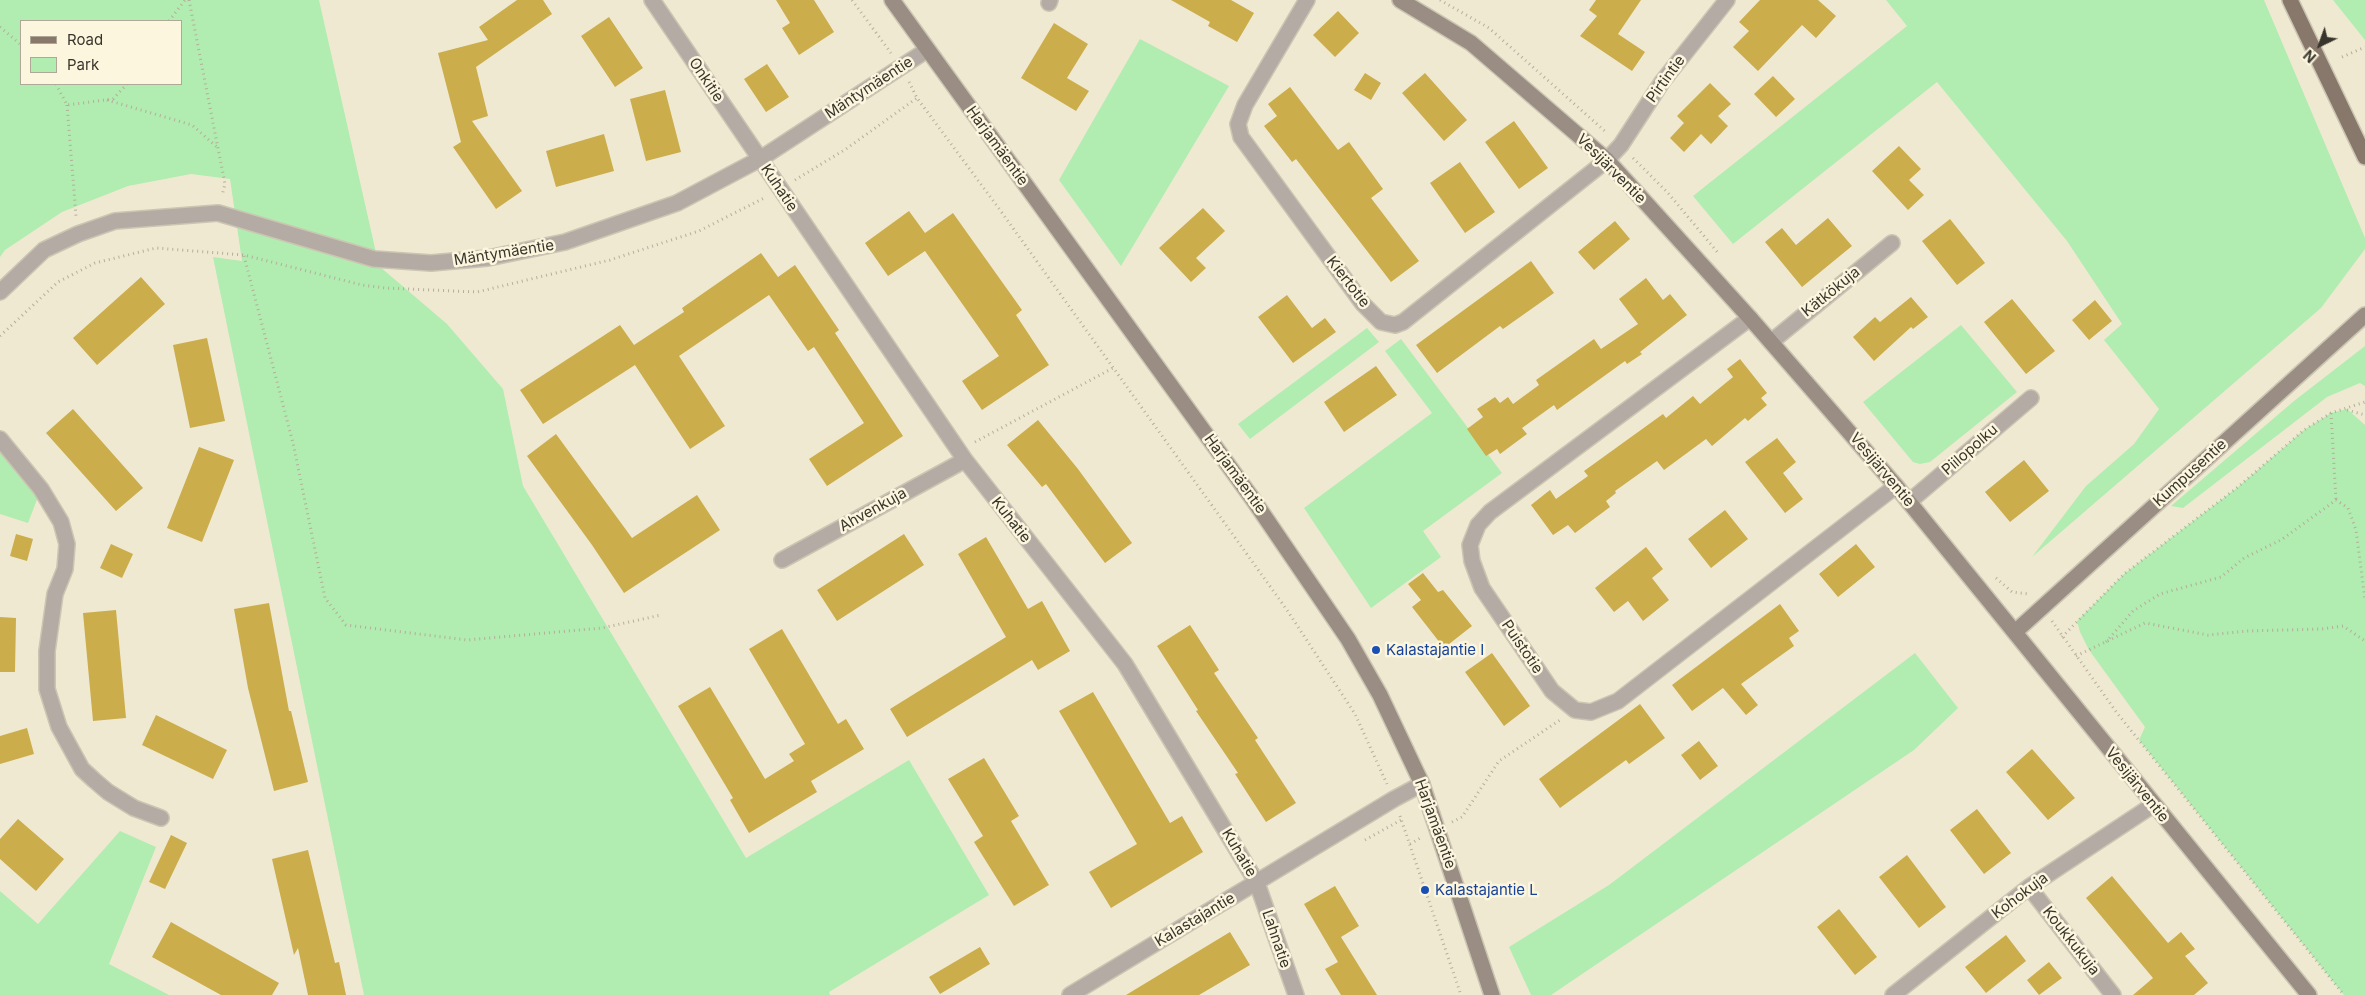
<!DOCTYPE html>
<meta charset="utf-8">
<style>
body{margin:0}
#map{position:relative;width:2365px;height:995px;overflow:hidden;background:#f0e9d2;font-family:Inter,sans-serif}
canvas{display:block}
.legend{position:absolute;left:20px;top:20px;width:162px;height:65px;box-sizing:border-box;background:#fdf6df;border:1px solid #aea997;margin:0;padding:6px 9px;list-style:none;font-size:15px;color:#38352c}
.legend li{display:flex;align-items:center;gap:10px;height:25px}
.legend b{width:25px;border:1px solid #aea997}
.north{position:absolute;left:2295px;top:20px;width:50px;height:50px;-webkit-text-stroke:4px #fdf6df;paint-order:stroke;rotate:222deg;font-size:14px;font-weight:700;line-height:20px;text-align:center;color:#38352c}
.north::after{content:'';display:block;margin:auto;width:18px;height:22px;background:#38352c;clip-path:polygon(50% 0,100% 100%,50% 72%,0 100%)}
</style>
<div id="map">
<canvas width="2365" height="995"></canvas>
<ul class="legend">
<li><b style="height:6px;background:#88786c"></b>Road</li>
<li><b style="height:14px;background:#b1ecb0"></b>Park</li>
</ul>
<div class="north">N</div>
</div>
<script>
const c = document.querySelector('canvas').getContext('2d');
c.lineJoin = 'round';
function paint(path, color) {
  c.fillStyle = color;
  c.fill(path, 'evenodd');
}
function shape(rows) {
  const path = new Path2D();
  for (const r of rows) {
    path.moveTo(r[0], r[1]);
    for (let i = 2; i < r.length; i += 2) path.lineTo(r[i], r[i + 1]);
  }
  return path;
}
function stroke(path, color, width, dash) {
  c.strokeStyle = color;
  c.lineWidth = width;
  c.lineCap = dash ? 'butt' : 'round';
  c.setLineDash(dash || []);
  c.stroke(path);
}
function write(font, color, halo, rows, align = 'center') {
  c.font = font + ' Inter,sans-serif';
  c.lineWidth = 5;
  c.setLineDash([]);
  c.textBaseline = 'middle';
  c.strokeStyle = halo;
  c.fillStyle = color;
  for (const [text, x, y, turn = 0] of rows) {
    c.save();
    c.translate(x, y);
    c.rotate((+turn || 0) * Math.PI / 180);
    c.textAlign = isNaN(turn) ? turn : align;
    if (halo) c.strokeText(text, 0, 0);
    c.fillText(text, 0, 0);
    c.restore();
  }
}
paint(shape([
 [0,0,319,0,379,266,447,324,503,389,523,486,746,858,909,760,989,895,829,992,830,995,364,995,213,257,242,261,230,179,191,174,128,186,62,212,5,250,0,257],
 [21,21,181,21,181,84,21,84],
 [1886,0,2264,0,2365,238,2365,249,2321,308,2032,557,2086,486,2134,444,2159,409,2104,340,2122,324,2067,241,1937,82,1733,244,1693,196,1907,26],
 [2333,0,2365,0,2365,40],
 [1140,39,1229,86,1121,266,1059,180],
 [1961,325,2017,392,1930,462,1920,464,1913,462,1863,402],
 [1367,328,1379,342,1250,439,1238,424],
 [1401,339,1502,473,1423,531,1441,557,1371,608,1304,508,1432,413,1385,351],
 [2365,346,2365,386,2360,383,2327,397,2183,508,2171,506,2294,401],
 [2347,409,2365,425,2365,995,2344,995,2139,740,2145,727,2089,650,2080,632,2077,621,2124,574,2238,487,2304,430,2331,413],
 [0,439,41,489,28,523,0,514],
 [1915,653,1958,708,1914,750,1551,995,1531,995,1509,947,1609,885],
 [120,831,156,847,109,964,169,995,0,995,0,891,38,924]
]), '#b1ecb0');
paint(shape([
 [517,0,543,0,552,14,476,67,488,116,472,121,522,191,496,209,453,147,461,142,438,53,488,40,479,27],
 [776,0,814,0,834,32,799,55,782,28,790,23],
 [1171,0,1231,0,1254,13,1237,42,1208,26,1210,22],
 [1596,0,1641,0,1618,34,1645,52,1632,71,1580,36,1597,16,1589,10],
 [1760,0,1818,0,1836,16,1816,38,1802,25,1758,71,1733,47,1749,31,1739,22],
 [1338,11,1359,33,1335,57,1313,35],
 [609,17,643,68,615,87,581,36],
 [1054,23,1088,44,1067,78,1089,91,1076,111,1021,78],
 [767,64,789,97,766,112,744,79],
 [1365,73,1381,83,1371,100,1354,90],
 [1425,73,1467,120,1444,141,1402,93],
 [1773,76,1795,99,1776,117,1754,94],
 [1710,83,1731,104,1718,116,1728,126,1711,144,1701,134,1684,152,1670,138,1684,123,1677,116],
 [1290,87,1338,150,1349,142,1383,189,1371,198,1419,261,1391,282,1296,159,1292,162,1264,126,1277,116,1268,104],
 [665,90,681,152,646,161,630,99],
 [1514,121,1548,168,1519,189,1485,142],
 [604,134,614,171,556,187,546,151],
 [1899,146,1921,169,1909,180,1924,195,1908,210,1872,171],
 [1460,162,1495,212,1465,233,1430,183],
 [1203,208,1225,231,1196,258,1206,268,1191,282,1159,248],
 [909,211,925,233,953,213,1022,310,1016,315,1049,365,982,410,962,381,999,356,925,251,888,276,865,243],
 [1828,218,1852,246,1802,287,1765,242,1782,228,1796,245],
 [1950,219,1985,263,1957,285,1922,241],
 [1615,221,1630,239,1594,270,1578,252],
 [761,253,778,277,795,265,839,330,835,333,903,436,827,486,809,459,864,423,814,347,808,351,769,295,679,356,725,426,690,449,635,365,543,424,520,390,620,325,634,345,684,312,682,308],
 [1531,261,1554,293,1503,329,1500,326,1437,373,1416,345],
 [141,277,165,304,97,365,73,338],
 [1646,278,1663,300,1670,294,1687,315,1640,352,1642,354,1627,364,1625,361,1557,410,1554,405,1522,428,1527,434,1500,454,1497,449,1486,456,1467,429,1483,417,1477,409,1495,397,1500,403,1508,397,1513,404,1539,385,1536,380,1594,339,1601,349,1638,324,1619,299],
 [1287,295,1312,328,1325,318,1336,332,1293,363,1258,317],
 [1911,297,1928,317,1913,329,1911,327,1874,361,1853,337,1875,317,1880,322],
 [2012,299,2055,351,2026,374,1984,322],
 [2095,300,2112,321,2089,340,2072,320],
 [207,338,225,421,190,428,173,345],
 [1740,359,1767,393,1761,398,1767,405,1748,421,1745,418,1712,446,1706,439,1664,470,1657,461,1615,491,1616,493,1606,501,1610,507,1575,533,1568,525,1553,535,1531,505,1550,490,1556,499,1588,476,1584,471,1663,414,1666,418,1693,396,1700,404,1733,377,1727,369],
 [1376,366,1397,395,1344,432,1324,402],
 [73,409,143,488,116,511,46,433],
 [1038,420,1078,469,1132,543,1105,563,1046,484,1042,487,1007,445],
 [556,434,632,538,697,495,720,530,624,593,592,545,527,456],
 [1777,438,1796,462,1783,473,1803,499,1785,513,1745,462],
 [199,447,234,460,202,542,167,528],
 [2024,460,2049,491,2010,522,1985,492],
 [1725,510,1748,539,1711,568,1688,539],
 [16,534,33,539,27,561,10,556],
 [904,534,924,565,837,621,817,590],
 [986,537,1028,609,1042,601,1070,651,1038,670,1032,660,907,737,890,709,1006,637,958,554],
 [111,544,133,554,122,578,100,568],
 [1856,544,1875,567,1838,597,1819,574],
 [1646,547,1663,569,1652,578,1669,600,1643,621,1628,601,1614,612,1595,588],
 [1423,573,1438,592,1443,590,1472,626,1444,648,1412,607,1421,600,1408,584],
 [269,603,289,711,291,711,308,782,274,791,248,688,234,609],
 [1780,604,1799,631,1789,638,1794,646,1741,684,1758,705,1746,715,1723,688,1692,711,1672,685],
 [116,610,126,718,93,721,83,613],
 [0,617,16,618,15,672,0,672],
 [1190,625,1219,670,1214,673,1258,738,1255,740,1296,803,1266,822,1235,774,1238,773,1196,711,1198,710,1157,646],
 [782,629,838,724,846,719,864,749,811,781,817,792,749,833,730,800,733,798,678,706,710,687,765,779,794,761,789,754,805,744,749,649],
 [1492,653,1530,706,1504,726,1465,672],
 [1093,692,1170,823,1182,816,1203,852,1111,908,1089,872,1137,844,1059,711],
 [1640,704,1665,738,1629,764,1626,760,1560,808,1539,779],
 [156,715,227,750,213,779,142,745],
 [27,728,34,754,0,764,0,736],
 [1699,741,1718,766,1700,780,1681,755],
 [2032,749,2075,798,2048,820,2006,772],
 [984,758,1019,816,1011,821,1049,885,1014,906,974,842,983,836,948,779],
 [1977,809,2011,853,1984,874,1950,830],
 [18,819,64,859,36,891,0,859,0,839],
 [171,835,187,843,165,889,149,882],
 [308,850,335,963,339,962,346,995,308,995,298,948,294,955,272,859],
 [1907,855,1946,907,1919,928,1879,877],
 [2112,876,2168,943,2181,932,2195,949,2185,956,2208,983,2194,995,2133,995,2153,978,2086,898],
 [1335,886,1359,926,1341,937,1377,995,1341,995,1325,969,1338,962,1304,904],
 [1839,909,1877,957,1855,975,1817,927],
 [171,922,279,983,272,995,221,995,152,957],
 [1230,932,1250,965,1199,995,1126,995],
 [2006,935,2026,961,1986,993,1965,967],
 [980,947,990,964,940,994,929,977],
 [2049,962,2062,978,2039,995,2027,980]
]), '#cbad4b');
const street = shape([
 [652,0,965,460,1125,664,1257,883,1296,995],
 [1307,0,1245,105,1238,124,1241,137,1363,304,1381,322,1395,325,1403,322,1607,160,1621,145,1662,82,1727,0],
 [1049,3,1050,0],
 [0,292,44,250,78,234,115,221,218,213,374,259,431,263,488,258,565,242,677,203,760,159,927,50],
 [1750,318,1490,512,1478,525,1470,545,1472,561,1482,588,1552,691,1575,710,1591,712,1618,701,1896,486],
 [1771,342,1892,243],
 [0,439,41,489,61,522,67,544,65,569,55,594,47,651,47,689,59,727,82,769,94,780,108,792,134,808,161,818],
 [1909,502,2031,398],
 [782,560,965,460],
 [2029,887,2113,995],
 [1070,995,1394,799,1422,784],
 [1893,995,2029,887,2153,805]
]);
const secondary = shape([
 [892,0,1252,498,1348,639,1380,695,1422,784,1492,995],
 [1400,0,1471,43,1607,160,1750,318,1896,486,2309,995],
 [2015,632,2365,315]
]);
const primary = shape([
 [2290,0,2365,157]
]);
stroke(street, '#cbc5b1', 18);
stroke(secondary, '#cbc5b1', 18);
stroke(primary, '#cbc5b1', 18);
stroke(shape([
 [189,0,225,184,222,196],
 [852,0,891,53],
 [1440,0,1489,28,1607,133],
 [169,21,185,0],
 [0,27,21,45],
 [2342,57,2365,47],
 [909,82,917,98,1000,210,1287,610,1355,714,1387,784],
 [56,84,67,105,113,99,127,84],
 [107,100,192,125,218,148],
 [67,105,76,216],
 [1633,158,1668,193,1719,254],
 [795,180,846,149,917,98],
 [244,256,293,443,325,598,346,625,467,640,602,628,661,615],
 [0,336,58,282,95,263,156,248,244,255,362,285,385,288,477,292,610,260,699,231,766,197],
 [2347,410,2365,415],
 [2331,413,2336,500],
 [975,442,1113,368],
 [1996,578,2012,592,2029,594],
 [2052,621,2117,713,2344,995],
 [2062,637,2124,574,2238,487,2304,430,2331,413,2365,402],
 [2106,642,2133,611,2160,594,2221,577,2244,558,2281,540,2336,500,2348,508,2356,530,2365,600],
 [2076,656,2145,623,2208,635,2248,631,2322,629,2343,626,2365,641],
 [1400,816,1461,995],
 [1452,822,1462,817,1499,761,1560,720],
 [1365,840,1401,820],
 [1410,844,1422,837]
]), '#b4ae9c', 3, [1, 4]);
stroke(street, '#b4aba5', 15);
stroke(secondary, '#9a8d84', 15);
stroke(primary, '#88786c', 15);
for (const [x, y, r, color] of [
 [1376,650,5,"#1a4fb4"],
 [1425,890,5,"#1a4fb4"]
]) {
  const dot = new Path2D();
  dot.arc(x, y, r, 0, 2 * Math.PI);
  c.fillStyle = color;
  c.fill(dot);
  stroke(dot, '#fdf6df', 2);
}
write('15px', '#38352c', '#fdf6df', [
 ["Pirtintie",1666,79,-54],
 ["Onkitie",706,80,56],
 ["Mäntymäentie",869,88,-33],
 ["Harjamäentie",997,146,54],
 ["Vesijärventie",1611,169,45],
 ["Kuhatie",779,188,56],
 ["Mäntymäentie",504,253,-9],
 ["Kiertotie",1348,282,52],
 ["Kätkökuja",1831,292,-39],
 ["Piilopolku",1970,450,-41],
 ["Vesijärventie",1882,470,50],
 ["Kumpusentie",2190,473,-42],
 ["Harjamäentie",1235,474,54],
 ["Ahvenkuja",873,510,-29],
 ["Kuhatie",1011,520,52],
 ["Puistotie",1522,647,56],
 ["Vesijärventie",2137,785,51],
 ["Harjamäentie",1435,824,70],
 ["Kuhatie",1239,853,59],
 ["Kohokuja",2020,896,-37],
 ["Kalastajantie",1195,920,-31],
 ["Lahnatie",1276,939,71],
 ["Koukkukuja",2071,941,52]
]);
write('15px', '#164399', '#fdf6df', [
 ["Kalastajantie I",1386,650],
 ["Kalastajantie L",1435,890]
], 'left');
</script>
